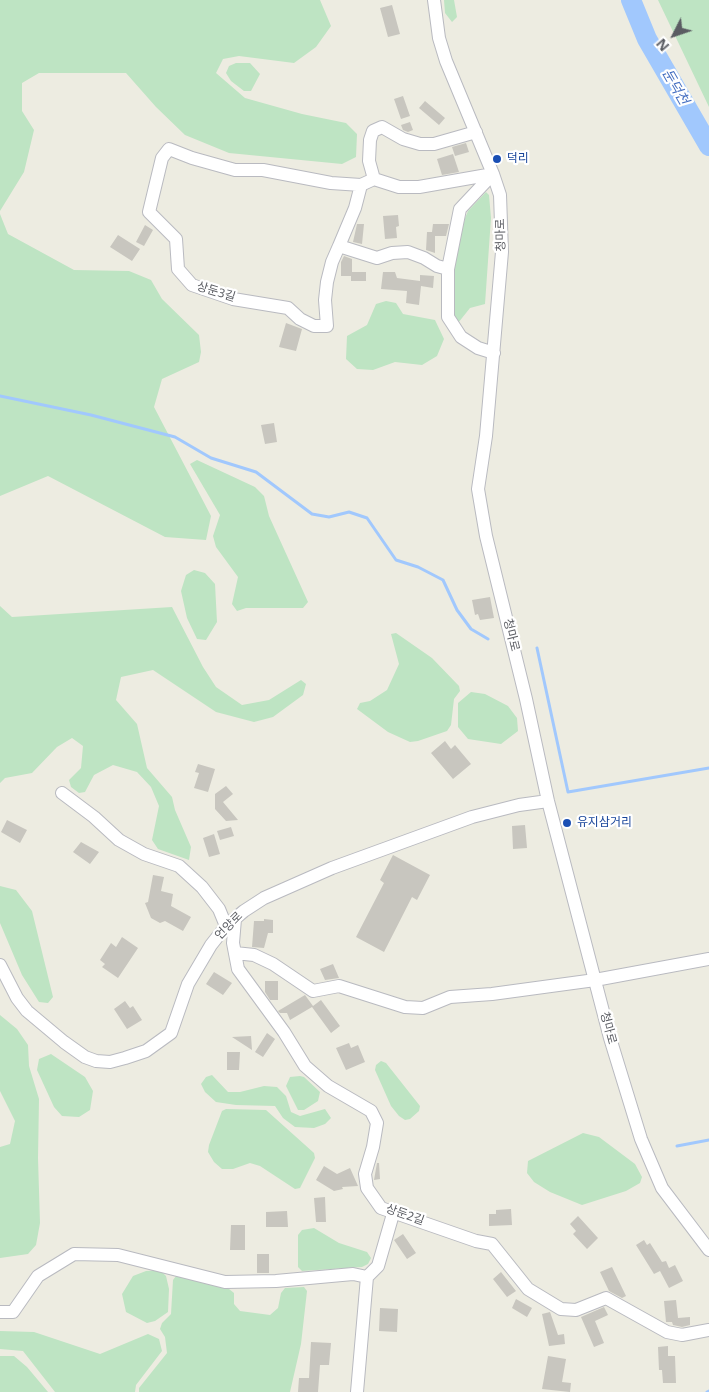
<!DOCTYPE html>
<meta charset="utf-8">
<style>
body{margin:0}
#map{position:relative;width:709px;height:1392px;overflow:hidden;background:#edece1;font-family:"Noto Sans",sans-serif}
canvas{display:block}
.north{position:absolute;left:649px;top:10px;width:50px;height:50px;-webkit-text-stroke:4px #fff;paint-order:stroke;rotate:229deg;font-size:14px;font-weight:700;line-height:20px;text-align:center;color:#5a5c62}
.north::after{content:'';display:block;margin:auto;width:18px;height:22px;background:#5a5c62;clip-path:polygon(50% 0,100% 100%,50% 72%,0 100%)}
</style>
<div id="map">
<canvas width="709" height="1392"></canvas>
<div class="north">N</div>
</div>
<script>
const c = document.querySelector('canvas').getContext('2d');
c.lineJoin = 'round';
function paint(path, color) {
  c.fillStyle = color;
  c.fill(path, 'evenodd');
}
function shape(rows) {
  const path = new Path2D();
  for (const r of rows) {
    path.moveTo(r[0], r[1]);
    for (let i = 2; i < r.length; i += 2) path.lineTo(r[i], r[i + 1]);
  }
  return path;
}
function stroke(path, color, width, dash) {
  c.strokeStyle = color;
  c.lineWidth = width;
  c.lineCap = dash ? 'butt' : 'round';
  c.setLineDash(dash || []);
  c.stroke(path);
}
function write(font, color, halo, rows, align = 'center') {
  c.font = font + ' "Noto Sans","Noto Sans KR",sans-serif';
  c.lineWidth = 4.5;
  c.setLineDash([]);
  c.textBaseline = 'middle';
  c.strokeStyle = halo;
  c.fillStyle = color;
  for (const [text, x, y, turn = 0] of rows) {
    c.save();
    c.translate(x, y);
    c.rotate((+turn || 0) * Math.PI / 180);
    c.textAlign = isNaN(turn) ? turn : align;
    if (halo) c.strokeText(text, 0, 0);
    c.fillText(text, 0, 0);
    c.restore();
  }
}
paint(shape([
 [0,0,320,0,331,26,316,47,294,63,239,56,223,59,216,73,245,98,302,114,346,123,357,134,356,157,342,164,229,153,185,135,156,107,126,73,39,73,22,83,22,111,34,130,24,172,0,211],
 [444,0,454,0,457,17,452,22,445,13],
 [658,0,709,0,709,107],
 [236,63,250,63,260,74,251,91,244,91,231,81,226,73,229,66],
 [486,192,489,195,491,218,485,304,470,308,458,323,453,318,453,270,465,218,468,211],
 [0,214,8,234,74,270,129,271,151,280,162,299,199,335,201,352,199,362,162,379,154,407,211,516,206,540,165,537,48,476,0,496],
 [386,301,396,303,403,314,435,320,444,339,437,356,422,365,395,362,373,370,357,369,346,359,347,336,367,325,376,304],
 [197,460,255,487,264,496,269,516,308,602,303,608,246,608,237,611,232,604,238,577,216,547,213,536,220,515,190,464],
 [194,570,205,573,215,584,217,622,206,640,197,639,187,618,181,591,186,575],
 [0,606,12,617,172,607,203,667,216,687,242,705,269,700,301,680,306,684,303,695,273,717,254,722,216,712,153,670,121,677,116,700,137,724,147,768,172,797,175,810,191,847,189,860,158,849,152,840,159,806,151,787,137,772,113,765,94,775,85,792,79,793,71,787,69,780,81,768,83,746,72,738,57,747,32,773,5,778,0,783],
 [396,633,432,658,459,686,460,691,454,699,451,725,447,731,418,741,410,742,388,732,357,709,360,703,370,701,387,690,399,664,391,634],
 [471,692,485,694,508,706,517,718,518,731,501,744,468,739,458,727,458,703],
 [0,886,16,890,32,911,53,997,48,1003,39,1002,22,975,0,923],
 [0,1015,17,1029,28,1045,29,1066,39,1099,38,1158,40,1223,36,1245,28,1254,0,1258,0,1147,10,1144,15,1121,0,1091],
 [51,1054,85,1077,93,1091,90,1110,79,1117,62,1116,54,1107,37,1070,39,1059],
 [381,1061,386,1063,420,1106,419,1111,410,1119,405,1120,399,1116,391,1106,375,1070,376,1065],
 [212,1075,228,1092,240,1092,264,1086,277,1087,286,1096,291,1112,300,1116,325,1109,331,1118,325,1124,314,1128,295,1127,283,1118,275,1106,236,1105,216,1102,205,1092,201,1084,206,1077],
 [300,1076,304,1077,320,1092,318,1101,304,1110,298,1110,286,1086,290,1077],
 [226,1109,266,1110,314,1153,315,1158,300,1188,295,1189,260,1166,250,1163,233,1169,222,1169,214,1162,208,1152,209,1145,222,1111],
 [583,1133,599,1137,635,1164,642,1177,640,1183,626,1191,582,1205,550,1192,534,1182,527,1173,528,1161],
 [314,1228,339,1243,367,1252,371,1258,368,1264,362,1267,302,1271,298,1267,298,1235,302,1230],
 [160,1270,166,1276,169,1289,168,1312,155,1321,147,1323,126,1312,122,1294,133,1276,146,1271],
 [176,1276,229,1289,234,1293,234,1304,240,1311,270,1315,278,1308,281,1293,285,1288,304,1287,307,1291,301,1344,290,1392,139,1392,139,1388,167,1353,165,1337,160,1329,162,1323,171,1314,173,1280],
 [0,1331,34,1332,100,1354,148,1334,159,1339,162,1351,136,1385,135,1392,55,1392,23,1351,0,1349],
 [0,1356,14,1356,27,1367,48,1392,0,1392]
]), '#bee4c3');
stroke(shape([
 [0,396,91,415,175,437,211,458,256,472,312,514,329,517,349,512,367,518,396,560,418,567,443,580,457,610,471,629,488,639],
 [537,648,568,792,709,768],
 [677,1146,709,1140],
 [707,1392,709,1391]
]), '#a1c8fd', 3);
stroke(shape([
 [631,0,647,39,709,146]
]), '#a1c8fd', 20);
paint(shape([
 [392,5,400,34,388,37,380,8],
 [403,96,410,116,401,119,394,99],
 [425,101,445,118,439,125,419,108],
 [410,122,413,130,408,132,403,130,401,125],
 [466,143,469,152,455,156,452,147],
 [453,154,459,172,442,175,437,159],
 [398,215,399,226,396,227,397,238,385,239,383,216],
 [357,224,364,224,362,244,353,242],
 [433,224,449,224,446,236,435,236,435,253,426,250,427,232,432,232],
 [145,225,153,230,144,246,136,242],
 [118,235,140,249,132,261,110,247],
 [344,256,352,259,352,272,366,272,366,281,351,281,351,276,341,276,341,262],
 [383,272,395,272,397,278,420,281,420,275,434,276,433,288,421,286,419,305,406,303,407,291,381,289],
 [286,323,302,329,296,351,279,347],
 [274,423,277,442,265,444,261,425],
 [490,597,494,618,480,620,478,614,475,615,472,600],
 [445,741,451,749,455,745,471,764,453,779,431,753],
 [198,764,215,769,208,792,194,788,199,773,195,772],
 [226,786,233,794,223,802,238,820,226,821,215,809,215,794],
 [7,820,27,830,20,843,1,832],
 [525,825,527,848,513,849,512,826],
 [231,827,234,836,220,840,217,831],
 [214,834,220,854,209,857,203,838],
 [81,842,99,852,90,864,73,852],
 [393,855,430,875,417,900,412,897,384,952,356,937,384,883,380,880],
 [153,875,164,877,161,891,173,894,171,906,191,917,183,931,165,921,160,923,151,918,145,903,148,902],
 [264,919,273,920,273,933,268,933,264,948,252,947,254,921,264,921],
 [122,937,138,948,118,978,102,967,105,964,100,960,111,943,116,947],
 [333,964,339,978,325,980,320,969],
 [214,972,232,983,223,995,206,984],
 [265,981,278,981,278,1000,270,1000,265,992],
 [305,995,313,1006,321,1000,340,1026,331,1033,312,1007,290,1020,287,1013,280,1013,278,1011],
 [125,1001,130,1008,133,1006,142,1020,127,1029,114,1009],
 [267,1033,275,1039,263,1057,255,1052],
 [251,1036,252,1050,232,1037],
 [349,1043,351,1048,358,1045,365,1062,346,1070,336,1048],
 [227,1052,240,1052,239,1070,227,1070],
 [377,1163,379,1163,380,1179,374,1180],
 [324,1166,337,1174,350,1168,358,1186,342,1187,343,1189,334,1191,316,1180],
 [325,1197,326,1222,316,1222,314,1198],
 [511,1209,512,1225,489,1226,489,1214,496,1214,496,1210],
 [287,1211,288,1227,266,1227,266,1212],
 [578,1216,598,1238,587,1249,573,1234,576,1231,570,1224],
 [231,1225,245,1225,245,1250,230,1250],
 [403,1234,416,1253,407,1259,394,1240],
 [644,1240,647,1245,650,1243,662,1262,666,1261,669,1268,675,1265,683,1281,669,1288,660,1271,654,1274,636,1245],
 [257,1254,269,1254,269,1273,257,1273],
 [612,1267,626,1296,622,1298,609,1291,600,1272],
 [501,1272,516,1291,507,1297,493,1279],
 [516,1299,532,1308,527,1317,512,1308],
 [676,1300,678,1318,690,1317,690,1325,682,1327,673,1325,672,1322,666,1322,664,1301],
 [604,1307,608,1315,595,1321,604,1343,594,1347,581,1317],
 [380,1308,398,1309,397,1332,379,1331],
 [550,1312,558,1335,564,1334,565,1344,549,1346,542,1314],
 [311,1342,331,1343,329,1365,320,1365,318,1392,298,1392,299,1378,309,1378],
 [668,1346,668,1356,675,1356,676,1383,663,1383,662,1370,659,1370,658,1347],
 [548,1356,566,1359,562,1382,571,1383,570,1392,542,1389]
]), '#c8c6bf');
const minor = shape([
 [434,0,439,38,446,61,493,174,500,195,502,252,486,436,478,489,486,536,526,699,548,801,610,1038,641,1139,662,1188,709,1250],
 [493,174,419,187,399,187,374,179,361,185,331,183,263,170,235,170,192,158,169,149,162,158,149,212,176,239,178,269,192,285,233,299,288,308,300,319,314,326,327,326,325,300,327,282,332,262,339,246,377,258,392,253,408,252,424,258,437,266,448,269,448,317,461,337,478,348,494,353],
 [374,179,369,161,370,140,373,131,382,127,403,139,420,144,434,144,476,132],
 [339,246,355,208,361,185],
 [448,269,460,209,491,176],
 [62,793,94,817,119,840,144,854,179,866,202,887,219,909,226,926],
 [235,919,233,943,238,969,284,1032,305,1066,328,1086,371,1111,377,1123,373,1147,365,1174,367,1188,381,1208,476,1241,492,1244,528,1289,561,1309,576,1310,606,1298,667,1332,682,1335,709,1330],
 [235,953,254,955,273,964,313,991,339,986,405,1007,423,1008,450,997,492,994,595,980,709,959],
 [0,965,17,998,27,1011,64,1042,85,1057,96,1061,110,1062,125,1058,146,1051,171,1033,188,984,211,945,226,926,244,911,264,898,332,868,472,817,519,805,548,801],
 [0,1312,13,1312,38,1276,74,1254,118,1255,225,1282,276,1281,353,1274,367,1277,378,1266,393,1214],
 [357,1392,367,1277]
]);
stroke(minor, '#b9bac0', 14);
stroke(minor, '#fff', 12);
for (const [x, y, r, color] of [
 [497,159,5,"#1a4fb4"],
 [567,823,5,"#1a4fb4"]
]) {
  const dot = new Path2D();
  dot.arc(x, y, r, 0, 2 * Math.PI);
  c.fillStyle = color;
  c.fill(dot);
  stroke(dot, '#fff', 2);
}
write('12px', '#164399', '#fff', [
 ["덕리",507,159],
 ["유지삼거리",577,823]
], 'left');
write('12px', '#5a5c62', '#fff', [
 ["청마로",501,235,-91],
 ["상둔3길",216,292,17],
 ["청마로",511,635,76],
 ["언양로",229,926,-45],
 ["청마로",608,1028,75],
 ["상둔2길",405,1215,19]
]);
write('italic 14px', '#446ec0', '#fff', [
 ["둔덕천",675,87,60]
]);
</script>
